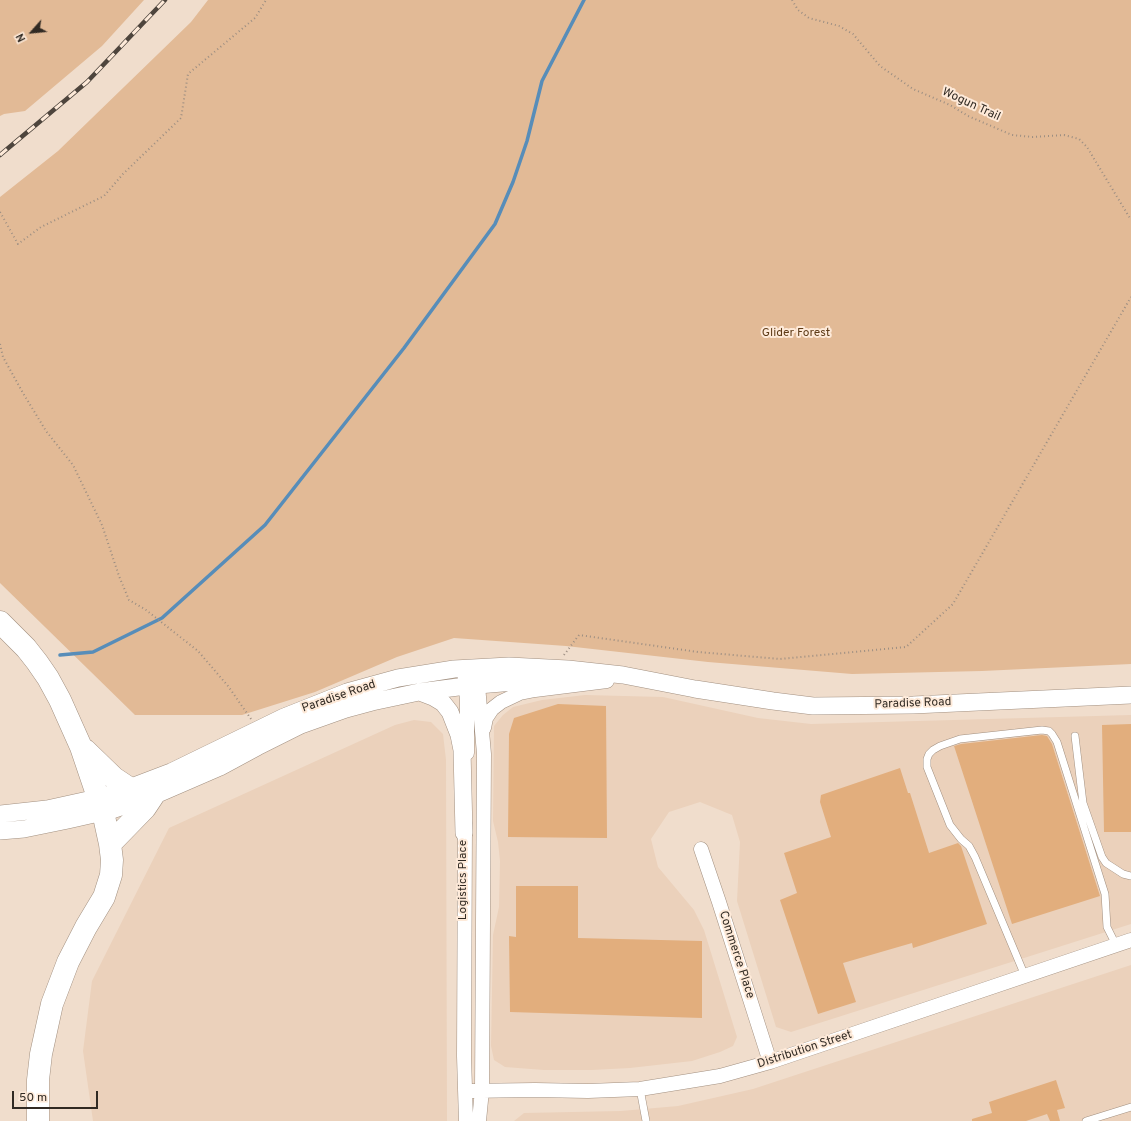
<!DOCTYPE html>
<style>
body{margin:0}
#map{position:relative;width:1131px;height:1121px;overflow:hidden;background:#f0ddcc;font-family:Overpass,sans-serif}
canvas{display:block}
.north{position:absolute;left:12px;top:12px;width:40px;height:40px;-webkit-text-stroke:3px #feead9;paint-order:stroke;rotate:243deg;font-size:11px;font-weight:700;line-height:16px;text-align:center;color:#312a23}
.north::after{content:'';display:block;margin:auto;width:14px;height:18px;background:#312a23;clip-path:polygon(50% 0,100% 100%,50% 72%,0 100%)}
.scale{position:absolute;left:12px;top:1091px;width:86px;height:18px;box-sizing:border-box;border:2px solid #312a23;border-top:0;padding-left:5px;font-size:12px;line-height:14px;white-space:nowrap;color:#312a23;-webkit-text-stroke:3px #feead9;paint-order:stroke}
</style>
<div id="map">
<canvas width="1131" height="1121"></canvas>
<div class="north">N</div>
<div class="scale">50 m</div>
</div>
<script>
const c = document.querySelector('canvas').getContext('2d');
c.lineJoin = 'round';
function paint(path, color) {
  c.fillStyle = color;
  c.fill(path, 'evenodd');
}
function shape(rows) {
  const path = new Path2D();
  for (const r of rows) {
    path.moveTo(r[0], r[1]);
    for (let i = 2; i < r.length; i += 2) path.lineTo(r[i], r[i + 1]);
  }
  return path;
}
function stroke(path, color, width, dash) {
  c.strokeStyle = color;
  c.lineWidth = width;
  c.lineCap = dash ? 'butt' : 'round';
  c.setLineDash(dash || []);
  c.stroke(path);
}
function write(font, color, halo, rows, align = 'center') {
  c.font = font + ' Overpass,sans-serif';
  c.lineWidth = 4;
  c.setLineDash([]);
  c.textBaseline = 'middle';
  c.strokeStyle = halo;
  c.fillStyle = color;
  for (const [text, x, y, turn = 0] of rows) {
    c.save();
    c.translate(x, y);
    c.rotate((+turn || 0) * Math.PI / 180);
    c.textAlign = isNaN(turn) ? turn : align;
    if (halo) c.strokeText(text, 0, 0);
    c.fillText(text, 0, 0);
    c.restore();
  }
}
paint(shape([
 [585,695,663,697,758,718,811,724,1131,715,1131,924,791,1032,776,1027,737,901,740,842,732,815,700,802,669,812,651,839,658,867,694,910,704,930,737,1037,733,1046,720,1052,692,1061,630,1068,592,1070,544,1070,505,1067,494,1060,491,1046,493,935,499,907,500,861,498,842,493,821,494,726,503,715,513,707,542,700],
 [414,720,431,722,443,734,446,760,447,1121,93,1121,83,1051,92,981,169,828,395,725],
 [1131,965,1131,1121,514,1121,524,1113,621,1111,678,1106,753,1089]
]), '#ebd1bb');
paint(shape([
 [0,0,144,0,102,46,25,111,4,114,0,116],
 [208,0,1131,0,1131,664,982,671,852,674,708,662,566,646,454,638,397,657,315,692,242,715,135,715,0,583,0,197,58,151,191,22]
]), '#e2ba96');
stroke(shape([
 [60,655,93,652,162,618,265,525,404,348,495,224,513,182,527,141,542,81,584,0]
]), '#578db9', 3.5);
paint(shape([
 [558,704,606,706,607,838,508,837,509,734,514,718],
 [1131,724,1131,832,1104,832,1102,725],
 [1042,735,1047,736,1052,744,1100,896,1012,924,954,746,961,744],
 [900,768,908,793,910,793,929,853,958,843,961,846,987,924,913,948,912,943,843,963,856,1002,818,1014,780,900,797,893,784,853,831,837,820,802,821,795],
 [516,886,578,886,578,938,702,941,702,1018,510,1012,509,936,516,937],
 [1056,1080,1065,1108,1057,1110,1060,1121,1050,1121,1047,1114,1026,1121,972,1121,972,1119,992,1113,989,1102]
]), '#e2ae7d');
const service = shape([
 [1075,736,1083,803,1102,857,1106,863,1123,874,1131,876],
 [1025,976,975,857,969,846,961,839,950,825,927,767,927,759,929,754,933,750,940,746,960,739,1042,730,1049,731,1052,734,1057,742,1105,894,1107,927,1116,945],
 [640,1089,646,1121],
 [1086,1121,1131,1107]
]);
const minor = shape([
 [464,669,467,700,467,753],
 [477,674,484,754,482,1090,479,1121],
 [484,728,486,718,492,709,501,702,520,693,535,690,607,681],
 [465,823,464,1056,466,1121],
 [701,849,719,902,770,1062],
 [465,1091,535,1090,588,1091,640,1089,720,1076,770,1062,1131,940]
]);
const tertiary = shape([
 [420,692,433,697,443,703,450,712,459,735,462,750,464,833],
 [0,814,47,809,97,798,129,788,171,772,284,717,347,692,398,678,454,669,509,666,568,669,623,675,695,689,773,701,813,706,913,705,1131,695],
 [0,831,24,829,68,820,112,810,153,796,220,767,257,747,301,725,346,709,372,702,419,692,466,686,526,681,580,679]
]);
const motorway = shape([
 [0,622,26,648,37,662,48,678,60,700,81,747,103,812,110,844,112,860,111,875,104,897,86,927,68,962,52,1004,41,1054,38,1080,38,1121],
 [85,750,114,778,129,788],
 [110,844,145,808,153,796]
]);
stroke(service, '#a29080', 8);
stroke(minor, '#a29080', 15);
stroke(tertiary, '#a29080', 18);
stroke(motorway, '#a29080', 23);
stroke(shape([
 [792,0,798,10,809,18,839,26,853,34,880,66,913,89,950,105,968,116,1012,135,1033,137,1064,135,1079,139,1087,147,1131,220],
 [0,212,18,244,41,227,104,196,123,174,181,118,188,74,255,18,266,0],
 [0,344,3,357,23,393,46,431,73,465,102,525,119,576,129,600,146,610,198,651,228,686,251,719],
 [564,655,579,635,698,652,780,659,906,647,953,604,1131,297]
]), '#9c8e82', 2, [1, 3]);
stroke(service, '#fff', 7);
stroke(minor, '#fff', 14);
stroke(tertiary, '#fff', 17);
stroke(motorway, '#fff', 22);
const rail = shape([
 [0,155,87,82,165,0]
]);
stroke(rail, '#4e453d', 4.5);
stroke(rail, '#feead9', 3, [9]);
write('12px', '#312a23', '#feead9', [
 ["Wogun Trail",971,105,25],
 ["Paradise Road",339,697,-19],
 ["Paradise Road",913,704,-2],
 ["Logistics Place",464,880,-90],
 ["Commerce Place",736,955,72],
 ["Distribution Street",805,1050,-18]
]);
write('12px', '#5e3b17', '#feead9', [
 ["Glider Forest",796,334]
]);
</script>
